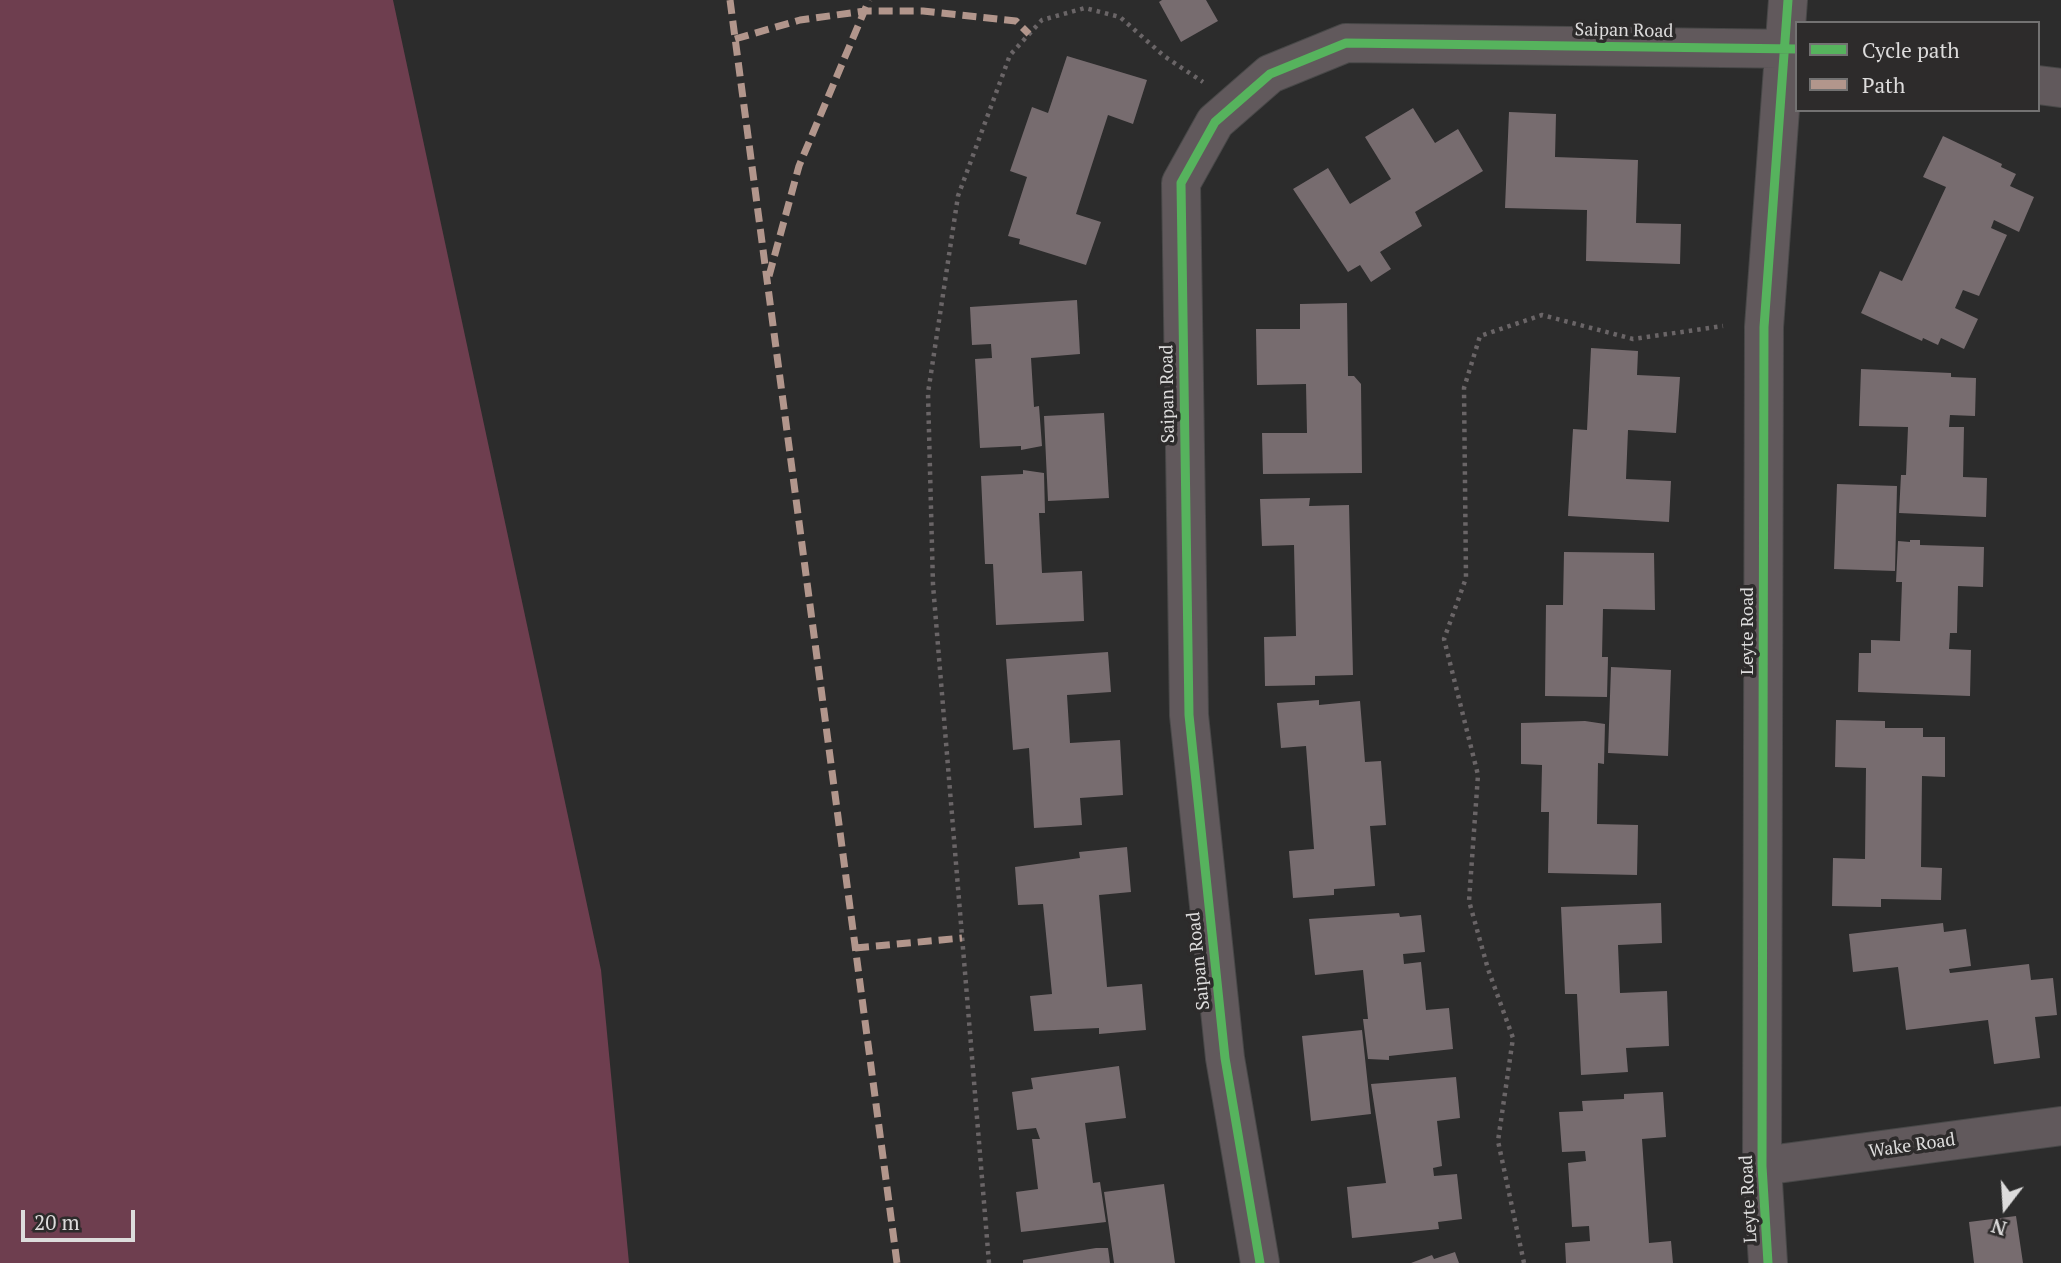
<!DOCTYPE html>
<style>
body{margin:0}
#map{position:relative;width:2061px;height:1263px;overflow:hidden;background:#2c2c2c;font-family:"PT Serif",serif}
canvas{display:block}
.legend{position:absolute;left:1795px;top:21px;width:245px;height:91px;box-sizing:border-box;background:#2d2b2b;border:2px solid #737272;margin:0;padding:9px 12px;list-style:none;font-size:21px;color:#dddcdc}
.legend li{display:flex;align-items:center;gap:14px;height:35px}
.legend b{width:35px;border:2px solid #737272}
.north{position:absolute;left:1970px;top:1172px;width:70px;height:70px;-webkit-text-stroke:5px #2d2b2b;paint-order:stroke;rotate:197deg;font-size:19px;font-weight:700;line-height:28px;text-align:center;color:#dddcdc}
.north::after{content:'';display:block;margin:auto;width:24px;height:32px;background:#dddcdc;clip-path:polygon(50% 0,100% 100%,50% 72%,0 100%)}
.scale{position:absolute;left:21px;top:1210px;width:114px;height:32px;box-sizing:border-box;border:4px solid #dddcdc;border-top:0;padding-left:9px;font-size:21px;line-height:24px;white-space:nowrap;color:#dddcdc;-webkit-text-stroke:5px #2d2b2b;paint-order:stroke}
</style>
<div id="map">
<canvas width="2061" height="1263"></canvas>
<ul class="legend">
<li><b style="height:9px;background:#56b35d"></b>Cycle path</li>
<li><b style="height:9px;background:#b2968c"></b>Path</li>
</ul>
<div class="north">N</div>
<div class="scale">20 m</div>
</div>
<script>
const c = document.querySelector('canvas').getContext('2d');
c.lineJoin = 'round';
function paint(path, color) {
  c.fillStyle = color;
  c.fill(path, 'evenodd');
}
function shape(rows) {
  const path = new Path2D();
  for (const r of rows) {
    path.moveTo(r[0], r[1]);
    for (let i = 2; i < r.length; i += 2) path.lineTo(r[i], r[i + 1]);
  }
  return path;
}
function stroke(path, color, width, dash) {
  c.strokeStyle = color;
  c.lineWidth = width;
  c.lineCap = dash ? 'butt' : 'round';
  c.setLineDash(dash || []);
  c.stroke(path);
}
function write(font, color, halo, rows, align = 'center') {
  c.font = font + ' "PT Serif",serif';
  c.lineWidth = 7;
  c.setLineDash([]);
  c.textBaseline = 'middle';
  c.strokeStyle = halo;
  c.fillStyle = color;
  for (const [text, x, y, turn = 0] of rows) {
    c.save();
    c.translate(x, y);
    c.rotate((+turn || 0) * Math.PI / 180);
    c.textAlign = isNaN(turn) ? turn : align;
    if (halo) c.strokeText(text, 0, 0);
    c.fillText(text, 0, 0);
    c.restore();
  }
}
paint(shape([
 [0,0,393,0,601,970,629,1263,0,1263]
]), '#6e3e4f');
paint(shape([
 [1162,0,1206,0,1218,21,1181,42,1159,2],
 [1067,56,1147,80,1133,124,1108,115,1076,214,1101,222,1086,265,1019,244,1020,239,1008,236,1027,177,1010,171,1032,107,1048,113],
 [1413,108,1435,143,1458,129,1483,171,1415,212,1422,226,1380,252,1391,269,1371,282,1360,265,1348,272,1293,189,1328,168,1350,204,1391,179,1365,137],
 [1509,112,1556,114,1555,157,1638,160,1636,223,1681,224,1680,264,1586,261,1587,210,1505,208],
 [1943,136,2002,164,2001,167,2016,174,2010,186,2034,197,2019,232,1994,220,1991,228,2007,235,1979,296,1963,290,1955,308,1978,319,1964,349,1941,338,1938,345,1923,338,1922,341,1861,313,1880,271,1902,281,1946,187,1923,177],
 [1077,300,1080,354,1031,358,1034,407,1039,406,1042,446,1021,450,1021,446,980,448,975,359,992,358,991,344,972,345,970,307],
 [1347,303,1348,376,1354,376,1361,384,1362,473,1263,474,1262,433,1307,433,1306,384,1257,385,1256,329,1300,329,1300,304],
 [1591,348,1638,351,1637,375,1680,377,1676,433,1628,430,1626,479,1671,481,1669,522,1568,516,1573,429,1587,430],
 [1861,369,1951,373,1951,377,1976,378,1975,416,1950,415,1949,427,1964,427,1963,477,1987,478,1986,517,1899,513,1901,475,1906,475,1908,427,1859,426],
 [1104,413,1109,498,1048,501,1044,416],
 [1023,470,1044,473,1045,513,1039,513,1042,573,1082,571,1084,621,996,625,993,564,985,564,981,476,1023,474],
 [1837,484,1897,486,1895,571,1834,569],
 [1310,498,1309,506,1349,505,1353,675,1315,676,1315,685,1265,686,1264,637,1296,636,1294,545,1262,546,1260,499],
 [1910,540,1920,540,1920,545,1984,547,1983,587,1958,586,1957,633,1950,633,1949,649,1971,650,1970,696,1858,692,1859,653,1871,653,1871,640,1900,641,1902,582,1896,582,1898,541,1910,542],
 [1564,552,1654,553,1655,610,1603,609,1602,657,1608,657,1607,697,1545,696,1546,605,1563,605],
 [1108,652,1111,692,1067,695,1070,743,1120,740,1123,795,1080,798,1082,825,1034,828,1029,748,1013,750,1006,659],
 [1611,667,1671,670,1668,756,1608,753],
 [1319,700,1319,705,1360,701,1365,762,1381,761,1386,825,1370,826,1375,886,1334,889,1334,895,1293,898,1289,851,1314,849,1306,746,1281,748,1277,703],
 [1836,720,1885,721,1885,728,1923,728,1923,737,1945,737,1945,777,1922,776,1921,867,1942,868,1941,900,1881,899,1881,907,1832,906,1833,858,1865,859,1866,768,1835,767],
 [1585,721,1605,724,1604,764,1598,763,1597,824,1638,825,1637,875,1548,873,1549,812,1541,812,1542,765,1521,764,1521,723],
 [1127,847,1131,892,1099,895,1107,987,1142,984,1146,1030,1099,1034,1099,1028,1034,1031,1030,996,1052,994,1043,904,1018,905,1015,867,1080,858,1079,852],
 [1661,903,1662,943,1618,945,1620,993,1667,991,1669,1046,1626,1048,1628,1072,1581,1075,1577,994,1565,994,1561,907],
 [1399,913,1400,917,1421,915,1425,952,1403,954,1404,964,1421,962,1426,1010,1449,1008,1453,1049,1389,1056,1389,1060,1368,1059,1363,1019,1368,1019,1363,970,1315,975,1309,919],
 [1943,923,1944,932,1966,929,1971,966,1949,969,1950,973,2029,964,2031,980,2053,978,2057,1015,2035,1017,2040,1058,1994,1064,1988,1020,1906,1030,1898,967,1853,972,1849,934],
 [1362,1030,1371,1114,1311,1121,1302,1036],
 [1119,1066,1126,1118,1085,1123,1093,1183,1100,1182,1106,1222,1021,1232,1016,1192,1038,1189,1032,1139,1040,1139,1036,1128,1017,1130,1012,1092,1033,1089,1031,1078],
 [1456,1077,1460,1118,1437,1121,1442,1166,1433,1168,1434,1176,1457,1174,1462,1219,1438,1222,1439,1229,1352,1238,1347,1187,1386,1183,1371,1084],
 [1663,1092,1666,1137,1642,1139,1649,1243,1671,1241,1673,1263,1566,1263,1565,1243,1590,1241,1589,1226,1572,1227,1568,1163,1586,1161,1585,1151,1562,1152,1559,1112,1583,1111,1582,1101,1624,1099,1624,1094],
 [1164,1184,1175,1263,1114,1263,1104,1192],
 [2016,1216,2023,1263,1974,1263,1969,1222],
 [1096,1248,1108,1248,1110,1263,1023,1263,1023,1260],
 [1455,1252,1459,1263,1411,1263,1432,1255,1434,1259]
]), '#776c6f');
const minor = shape([
 [2038,85,2061,88],
 [1762,1166,2061,1126],
 [1260,1263,1225,1058,1189,715,1181,183,1215,122,1270,74,1346,43,1797,49],
 [1768,1263,1762,1166,1764,327,1788,0]
]);
stroke(minor, '#484848', 40);
stroke(shape([
 [989,1263,933,585,928,393,958,196,1010,55,1042,20,1085,8,1120,17,1164,56,1203,82],
 [1524,1263,1498,1141,1513,1038,1488,969,1469,901,1478,775,1444,639,1466,578,1464,388,1480,336,1542,315,1633,339,1723,326]
]), '#6a6567', 4.5, [3.5, 5]);
stroke(minor, '#61595c', 38);
stroke(shape([
 [730,0,897,1263],
 [735,39,800,20,865,11,923,11,1016,21,1029,34],
 [769,276,799,166,869,0],
 [855,948,962,938]
]), '#b2968c', 7, [14, 7]);
stroke(shape([
 [1260,1263,1225,1058,1189,715,1181,183,1215,122,1270,74,1346,43,1797,49],
 [1768,1263,1762,1166,1764,327,1788,0]
]), '#56b35d', 9);
write('18px', '#dddcdc', '#2d2b2b', [
 ["Saipan Road",1624,31,1],
 ["Saipan Road",1168,394,-91],
 ["Leyte Road",1748,631,-90],
 ["Saipan Road",1199,961,-96],
 ["Wake Road",1912,1146,-8],
 ["Leyte Road",1749,1199,-93]
]);
</script>
